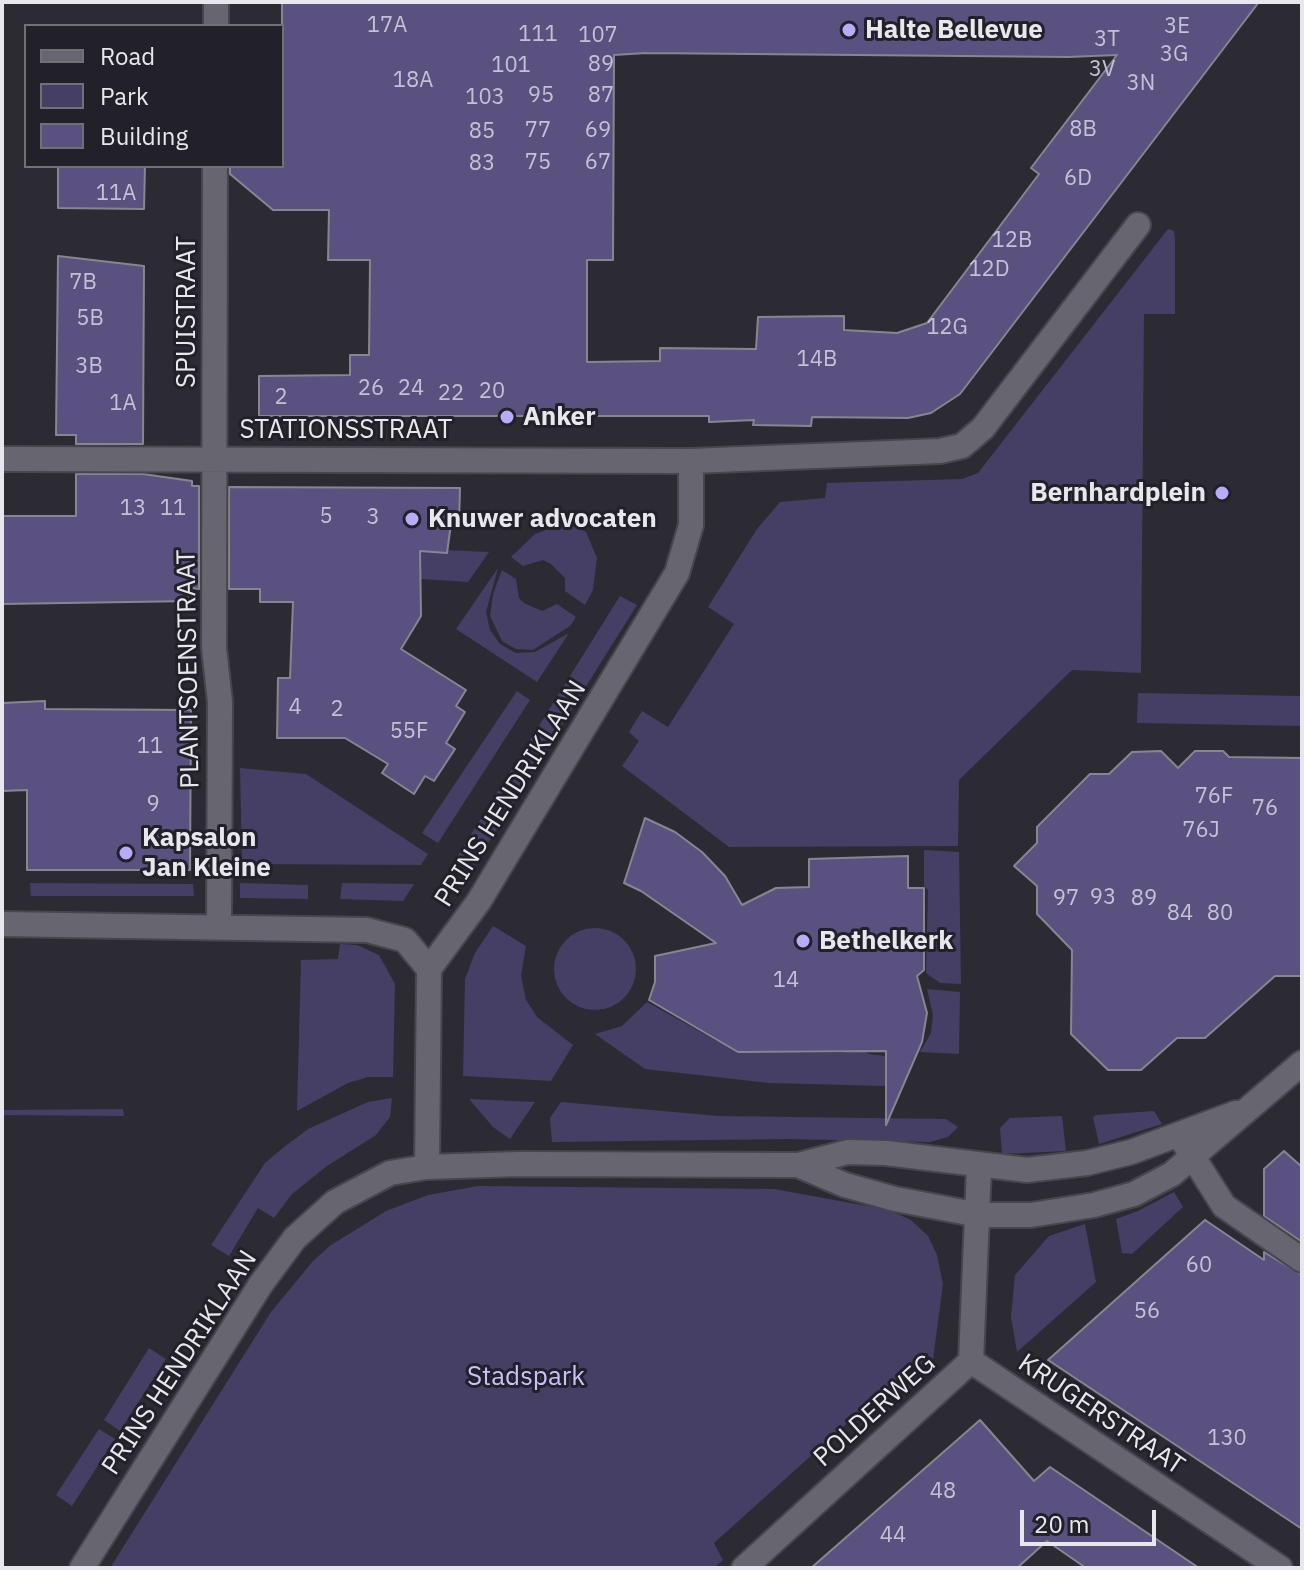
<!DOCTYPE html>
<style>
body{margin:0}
#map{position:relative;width:1304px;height:1570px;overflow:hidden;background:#2c2b33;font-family:"IBM Plex Sans",sans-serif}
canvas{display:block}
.frame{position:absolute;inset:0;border:4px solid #e8e7ed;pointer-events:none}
.legend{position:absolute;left:24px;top:24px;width:260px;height:144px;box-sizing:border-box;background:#222129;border:2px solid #717077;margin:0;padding:10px 14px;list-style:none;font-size:24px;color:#e8e7ed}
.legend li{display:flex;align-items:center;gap:16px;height:40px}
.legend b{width:40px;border:2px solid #717077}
.scale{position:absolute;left:1020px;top:1510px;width:136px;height:36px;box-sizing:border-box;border:4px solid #e8e7ed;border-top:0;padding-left:10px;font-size:24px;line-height:28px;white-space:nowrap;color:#e8e7ed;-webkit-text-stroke:6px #222129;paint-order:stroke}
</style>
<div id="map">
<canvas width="1304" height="1570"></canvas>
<div class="frame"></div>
<ul class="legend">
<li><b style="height:10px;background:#676670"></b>Road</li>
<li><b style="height:22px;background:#453e65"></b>Park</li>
<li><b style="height:22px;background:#5a5181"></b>Building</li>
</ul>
<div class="scale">20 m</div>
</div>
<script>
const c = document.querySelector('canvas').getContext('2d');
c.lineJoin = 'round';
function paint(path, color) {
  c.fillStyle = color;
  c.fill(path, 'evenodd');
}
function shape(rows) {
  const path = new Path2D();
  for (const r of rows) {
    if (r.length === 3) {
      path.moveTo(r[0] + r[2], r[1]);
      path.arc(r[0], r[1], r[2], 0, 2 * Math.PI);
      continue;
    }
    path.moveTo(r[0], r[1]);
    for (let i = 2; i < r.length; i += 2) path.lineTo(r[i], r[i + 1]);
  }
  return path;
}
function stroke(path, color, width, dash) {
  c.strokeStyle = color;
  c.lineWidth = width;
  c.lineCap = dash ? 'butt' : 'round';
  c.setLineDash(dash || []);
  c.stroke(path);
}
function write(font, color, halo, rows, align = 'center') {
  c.font = font + ' "IBM Plex Sans",sans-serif';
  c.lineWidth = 6;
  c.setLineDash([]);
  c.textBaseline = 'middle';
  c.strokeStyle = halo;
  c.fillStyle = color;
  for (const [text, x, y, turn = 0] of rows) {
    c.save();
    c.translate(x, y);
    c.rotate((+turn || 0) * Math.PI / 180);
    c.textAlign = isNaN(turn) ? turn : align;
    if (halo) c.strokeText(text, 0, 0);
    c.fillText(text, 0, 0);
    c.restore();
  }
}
paint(shape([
 [1168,229,1174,231,1175,238,1175,314,1144,314,1141,673,1072,670,959,780,958,846,729,847,622,766,639,741,629,732,642,711,668,727,734,624,708,607,757,529,780,502,825,498,827,483,962,479,978,473],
 [568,522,586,532,597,558,593,590,585,605,565,591,565,578,551,564,543,560,523,566,511,557,535,534],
 [421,550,441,550,489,552,468,582,421,579],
 [498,568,486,612,490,630,500,644,516,653,535,652,569,633,537,682,456,629],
 [502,570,516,579,519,598,524,603,542,611,557,604,576,617,570,626,533,650,516,649,502,641,490,616,493,594],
 [620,596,637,605,473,867,457,857],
 [517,691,530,700,438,843,422,833],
 [1138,693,1302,696,1302,726,1137,723],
 [240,768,306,774,428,854,421,865,242,864],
 [924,850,959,852,961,984,940,983,926,973,928,890,924,886],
 [30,883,193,884,194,896,31,896],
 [240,883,308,885,308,899,240,898],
 [342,883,414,884,403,901,340,899],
 [493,926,526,946,521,976,526,1000,537,1017,573,1045,551,1081,463,1076,465,979,475,953],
 [595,969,41],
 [340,944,357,945,379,955,395,984,393,1077,368,1077,348,1083,297,1111,301,960,338,959],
 [927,989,960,992,959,1054,920,1052,931,1033,933,1015],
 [647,1002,717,1041,725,1029,759,1043,760,1053,843,1053,852,1044,869,1054,885,1056,885,1086,769,1083,645,1069,595,1034,622,1026],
 [392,1098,390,1117,376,1135,327,1166,292,1194,274,1218,258,1208,229,1256,211,1245,265,1163,284,1147,308,1129,368,1102],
 [469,1099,535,1102,510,1139,493,1127],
 [561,1102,719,1116,946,1119,958,1127,948,1137,930,1142,788,1139,552,1142,550,1118],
 [123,1109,124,1116,2,1115,2,1110],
 [1154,1111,1162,1124,1099,1144,1093,1117,1096,1115],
 [1062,1116,1066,1151,1002,1154,1000,1128,1010,1118],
 [478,1186,774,1189,889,1210,911,1220,928,1236,937,1255,943,1284,932,1367,916,1388,883,1391,714,1543,723,1560,714,1568,110,1568,271,1312,313,1261,331,1245,386,1211,428,1195],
 [1174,1192,1183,1207,1132,1254,1122,1253,1116,1219,1138,1211],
 [1085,1224,1096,1282,1017,1352,1011,1317,1015,1275,1049,1236],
 [149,1348,166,1359,120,1431,104,1420],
 [99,1429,115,1439,72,1506,56,1495]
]), '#453e65');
const building = shape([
 [282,2,1259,2,960,394,931,413,908,418,812,417,811,426,753,425,754,420,709,422,709,416,259,416,259,376,350,375,350,355,369,355,370,260,328,260,329,210,273,210,230,174,230,166,282,166,282,2],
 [646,53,1068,57,1117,55,1031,168,1039,174,927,323,897,333,844,330,844,316,758,317,756,349,660,348,660,361,587,362,587,260,613,260,614,55,646,53],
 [58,166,145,166,144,209,58,208,58,166],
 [58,256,144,266,143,444,76,444,76,435,56,435,58,256],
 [76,474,143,474,192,481,192,486,199,486,199,589,192,588,192,601,2,604,2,516,76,516,76,474],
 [229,487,460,488,459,524,451,524,447,553,420,551,421,616,401,649,466,690,456,706,465,712,446,743,455,749,434,781,425,776,414,794,382,773,388,764,345,738,277,738,278,678,290,678,293,602,260,602,260,589,229,589,229,487],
 [45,701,45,709,191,710,190,870,27,870,27,790,2,791,2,703,45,701],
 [1161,751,1178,768,1195,751,1223,751,1229,757,1302,758,1302,976,1275,976,1205,1038,1177,1038,1141,1070,1108,1070,1071,1034,1072,950,1037,914,1037,886,1014,866,1037,843,1037,827,1090,774,1109,774,1132,752,1161,751],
 [645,818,675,832,702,852,725,876,742,905,776,888,809,887,809,859,908,856,908,888,924,888,924,970,917,976,927,1013,922,1042,886,1125,886,1051,738,1052,649,1000,655,982,655,956,716,943,641,891,624,883,645,818],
 [1284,1151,1302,1167,1302,1242,1264,1216,1264,1169,1284,1151],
 [1205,1220,1264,1260,1264,1252,1302,1275,1302,1529,1048,1360,1205,1220],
 [980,1420,1034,1481,1050,1467,1199,1568,1086,1568,1047,1541,1017,1568,811,1568,980,1420]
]);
paint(building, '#5a5181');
stroke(building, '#878690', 2);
const minor = shape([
 [216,26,216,2],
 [215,166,214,648,220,702,219,927],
 [2,459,691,461,940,451,962,446,983,428,1138,225],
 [2,924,367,930,405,940,429,969],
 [1179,1135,1224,1206,1302,1260],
 [427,1167,429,969,479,901,677,573,691,525,691,461],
 [971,1361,1280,1568],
 [744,1568,971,1361,979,1167]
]);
const secondary = shape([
 [798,1165,848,1152,886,1153,1027,1170,1087,1163,1131,1152,1236,1113],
 [82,1568,261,1284,295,1238,335,1202,390,1173,427,1167,519,1164,798,1165,845,1185,895,1199,979,1215,1031,1215,1094,1205,1134,1194,1172,1174,1302,1063]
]);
stroke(minor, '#47464d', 28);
stroke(secondary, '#47464d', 28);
stroke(minor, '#676670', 24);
stroke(secondary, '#676670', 24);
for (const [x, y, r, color] of [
 [849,30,8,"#b8abf7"],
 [507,417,8,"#b8abf7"],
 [1222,493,8,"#b8abf7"],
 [412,519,8,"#b8abf7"],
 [126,853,8,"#b8abf7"],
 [803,941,8,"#b8abf7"]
]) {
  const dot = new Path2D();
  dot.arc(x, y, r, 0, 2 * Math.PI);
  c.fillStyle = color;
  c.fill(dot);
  stroke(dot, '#222129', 3);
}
write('22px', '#c4c2d2', null, [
 ["17A",387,26],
 ["3E",1177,27],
 ["111",538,35],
 ["107",598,36],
 ["3T",1107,40],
 ["3G",1174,55],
 ["89",601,65],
 ["101",511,66],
 ["3V",1102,70],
 ["18A",413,81],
 ["3N",1141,84],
 ["95",541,96],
 ["87",601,96],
 ["103",485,98],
 ["8B",1083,130],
 ["77",538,131],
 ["69",598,131],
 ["85",482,132],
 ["75",538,163],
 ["67",598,163],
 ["83",482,164],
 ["6D",1078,179],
 ["11A",116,194],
 ["12B",1012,241],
 ["12D",989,270],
 ["7B",83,283],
 ["5B",90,319],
 ["12G",947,328],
 ["14B",817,360],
 ["3B",89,367],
 ["26",371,389],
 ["24",411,389],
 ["20",492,392],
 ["22",451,394],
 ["2",281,398],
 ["1A",123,404],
 ["13",133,509],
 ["11",173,509],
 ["5",326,517],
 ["3",373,518],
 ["4",295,708],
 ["2",337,710],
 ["55F",409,732],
 ["11",150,747],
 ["76F",1214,797],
 ["9",153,805],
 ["76",1265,809],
 ["76J",1201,831],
 ["93",1103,898],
 ["97",1066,899],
 ["89",1144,899],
 ["84",1180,914],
 ["80",1220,914],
 ["14",786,981],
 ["60",1199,1266],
 ["56",1147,1312],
 ["130",1227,1439],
 ["48",943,1492],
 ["44",893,1536]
]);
write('bold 26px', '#e8e7ed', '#222129', [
 ["Halte Bellevue",865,30],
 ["Anker",523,417],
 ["Bernhardplein",1206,493,"right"],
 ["Knuwer advocaten",428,519],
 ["Kapsalon",142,838],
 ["Jan Kleine",142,868],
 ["Bethelkerk",819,941]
], 'left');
write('26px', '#e8e7ed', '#222129', [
 ["SPUISTRAAT",187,312,-90],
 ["STATIONSSTRAAT",346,430],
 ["PLANTSOENSTRAAT",189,669,-91],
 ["PRINS HENDRIKLAAN",511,794,-58],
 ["PRINS HENDRIKLAAN",180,1363,-57],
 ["POLDERWEG",875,1411,-42],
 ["KRUGERSTRAAT",1101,1415,34]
]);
write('26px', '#cac0fe', '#222129', [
 ["Stadspark",526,1377]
]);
</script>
